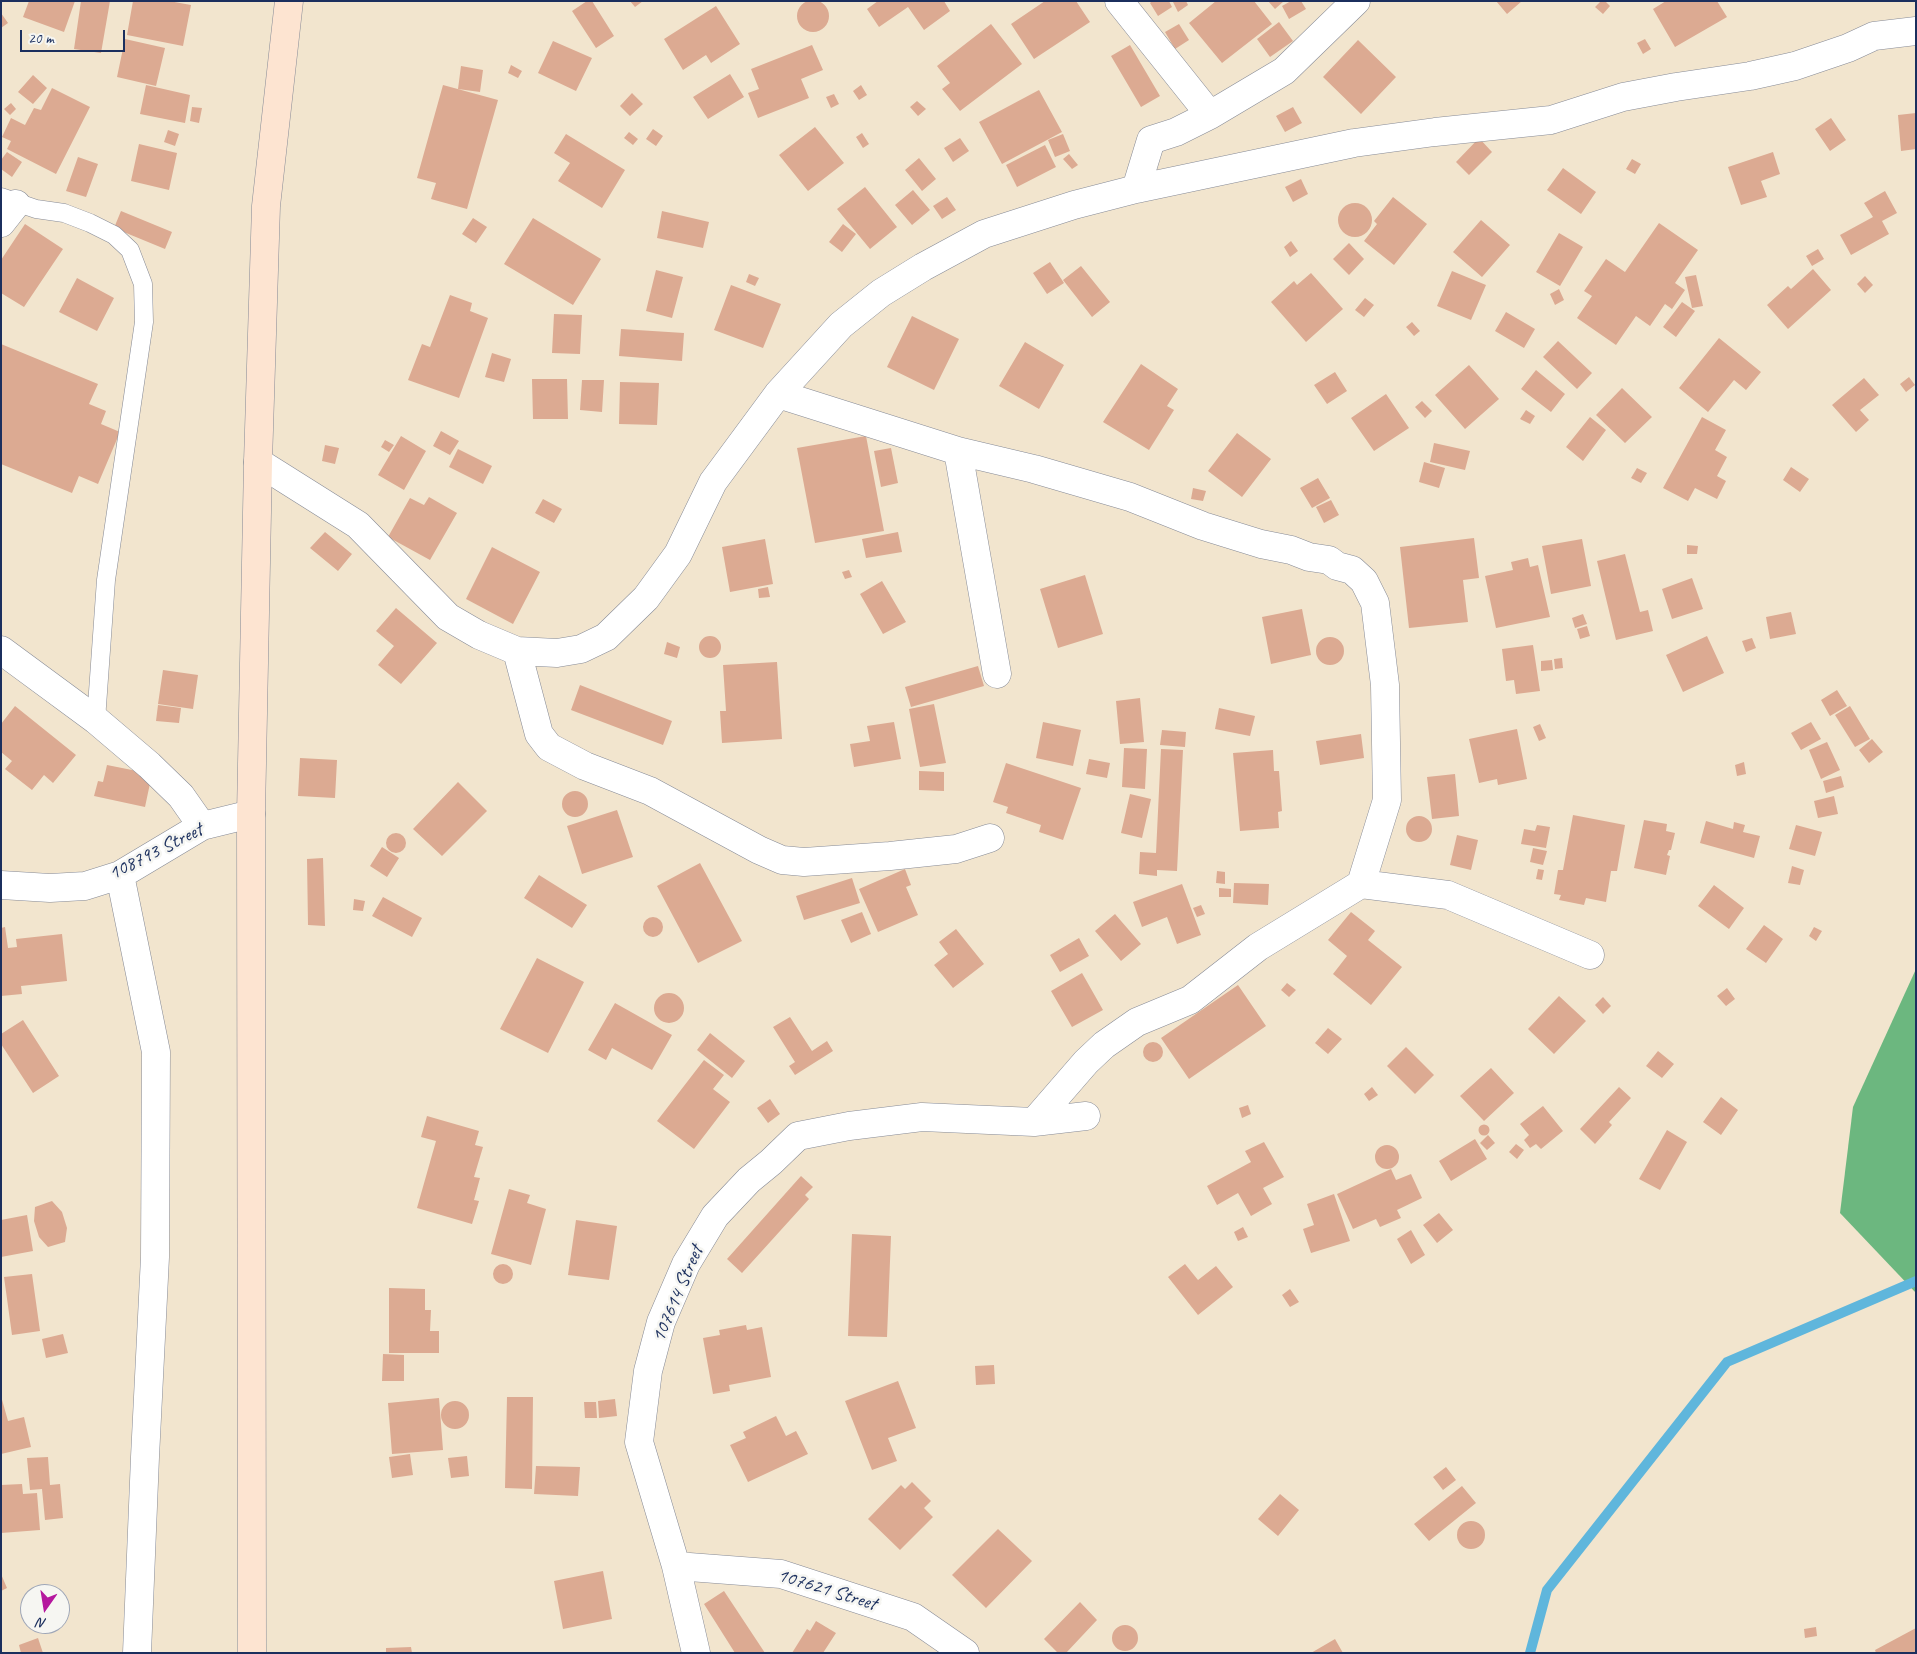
<!DOCTYPE html>
<style>
body{margin:0}
#map{position:relative;width:1917px;height:1654px;overflow:hidden;background:#f2e5ce;font-family:Caveat,sans-serif}
canvas{display:block}
.frame{position:absolute;inset:0;border:2px solid #1b2f5e;pointer-events:none}
.north{position:absolute;left:20px;top:1584px;width:50px;height:50px;box-sizing:border-box;background:#f6f6f2;border:1px solid #9ea6b7;border-radius:50%;rotate:193deg;font-size:14px;font-weight:700;line-height:20px;text-align:center;color:#1b2f5e}
.north::after{content:'';display:block;margin:auto;width:18px;height:22px;background:#b5179e;clip-path:polygon(50% 0,100% 100%,50% 72%,0 100%)}
.scale{position:absolute;left:20px;top:30px;width:105px;height:22px;box-sizing:border-box;border:2px solid #1b2f5e;border-top:0;padding-left:6px;font-size:15px;line-height:18px;white-space:nowrap;color:#1b2f5e;-webkit-text-stroke:4px #f6f6f2;paint-order:stroke}
</style>
<div id="map">
<canvas width="1917" height="1654"></canvas>
<div class="frame"></div>
<div class="north">N</div>
<div class="scale">20 m</div>
</div>
<script>
const c = document.querySelector('canvas').getContext('2d');
c.lineJoin = 'round';
function paint(path, color) {
  c.fillStyle = color;
  c.fill(path, 'evenodd');
}
function shape(rows) {
  const path = new Path2D();
  for (const r of rows) {
    if (r.length === 3) {
      path.moveTo(r[0] + r[2], r[1]);
      path.arc(r[0], r[1], r[2], 0, 2 * Math.PI);
      continue;
    }
    path.moveTo(r[0], r[1]);
    for (let i = 2; i < r.length; i += 2) path.lineTo(r[i], r[i + 1]);
  }
  return path;
}
function stroke(path, color, width, dash) {
  c.strokeStyle = color;
  c.lineWidth = width;
  c.lineCap = dash ? 'butt' : 'round';
  c.setLineDash(dash || []);
  c.stroke(path);
}
function write(font, color, halo, rows, align = 'center') {
  c.font = font + ' Caveat,sans-serif';
  c.lineWidth = 5;
  c.setLineDash([]);
  c.textBaseline = 'middle';
  c.strokeStyle = halo;
  c.fillStyle = color;
  for (const [text, x, y, turn = 0] of rows) {
    c.save();
    c.translate(x, y);
    c.rotate((+turn || 0) * Math.PI / 180);
    c.textAlign = isNaN(turn) ? turn : align;
    if (halo) c.strokeText(text, 0, 0);
    c.fillText(text, 0, 0);
    c.restore();
  }
}
paint(shape([
 [1916,969,1916,1293,1840,1213,1853,1107]
]), '#6cb77f');
stroke(shape([
 [1530,1653,1547,1590,1727,1362,1916,1281]
]), '#5fb6dc', 10);
paint(shape([
 [813,16,16],
 [29,1,75,1,64,32,23,17],
 [81,1,110,1,101,53,74,49],
 [133,1,169,1,191,5,183,46,127,35],
 [587,1,592,1,614,36,596,48,572,11],
 [630,1,643,1,635,7],
 [878,1,944,1,950,11,924,30,908,7,879,27,867,9],
 [1045,1,1076,1,1090,22,1034,59,1011,24],
 [1152,1,1169,1,1172,7,1158,16,1150,3],
 [1174,1,1186,1,1188,5,1178,12,1173,2],
 [1216,1,1254,1,1272,24,1222,63,1189,23],
 [1268,1,1284,1,1275,9],
 [1291,1,1301,1,1306,9,1289,19,1282,6],
 [1496,1,1522,1,1507,14],
 [1601,1,1605,1,1610,6,1603,14,1595,7],
 [1666,1,1717,1,1727,17,1675,47,1653,9],
 [716,6,740,44,711,63,706,55,683,70,664,39],
 [1,13,8,23,1,28],
 [1279,22,1293,41,1270,57,1257,39],
 [991,24,1022,64,960,111,942,89,950,83,937,66],
 [1179,24,1189,40,1175,49,1165,32],
 [125,39,165,48,156,86,117,77],
 [1645,39,1651,49,1643,54,1637,43],
 [1358,40,1396,77,1361,114,1323,77],
 [553,41,592,58,576,91,538,73],
 [812,45,823,70,801,79,809,98,758,118,748,93,759,89,751,69],
 [1130,45,1160,96,1141,107,1111,56],
 [511,65,522,71,518,78,508,73],
 [461,66,483,70,480,92,458,89],
 [730,74,744,97,708,119,693,97],
 [33,75,47,88,33,104,18,92],
 [146,85,190,95,185,123,140,114],
 [443,85,498,100,467,209,431,199,436,183,417,178],
 [861,85,867,95,859,100,853,91],
 [52,88,90,107,56,174,7,149,11,141,2,137,11,118,25,125,34,108,41,110],
 [1039,90,1062,132,1002,164,979,122],
 [632,93,643,104,630,116,620,106],
 [834,94,839,104,831,108,826,97],
 [917,101,926,109,918,116,910,107],
 [11,103,16,109,10,115,4,109],
 [192,107,202,108,199,123,190,121],
 [1293,107,1302,123,1285,132,1276,116],
 [1916,113,1916,149,1901,151,1898,115],
 [1831,118,1846,140,1830,151,1815,129],
 [815,127,844,163,808,191,779,155],
 [653,129,663,136,656,146,646,139],
 [168,130,179,134,175,146,164,142],
 [629,132,638,139,633,145,624,138],
 [862,133,869,144,863,148,856,137],
 [566,134,625,170,602,208,558,181,570,163,554,153],
 [1063,134,1070,151,1055,157,1048,140],
 [960,138,969,151,953,162,944,148],
 [1479,138,1492,152,1469,175,1456,162],
 [139,144,177,153,169,190,131,181],
 [1045,145,1056,167,1017,187,1006,165],
 [7,152,22,162,12,177,1,169,1,160],
 [1773,152,1780,174,1761,181,1767,197,1741,205,1728,167],
 [1069,154,1078,165,1072,169,1063,159],
 [78,157,98,164,86,197,66,191],
 [919,158,936,179,922,191,905,170],
 [1632,159,1641,164,1635,174,1626,169],
 [1563,168,1596,192,1581,214,1547,190],
 [1301,179,1308,194,1293,202,1285,187],
 [865,187,897,227,870,249,837,209],
 [913,190,930,210,912,225,895,205],
 [1885,191,1897,213,1882,221,1889,234,1851,255,1840,235,1873,217,1864,203],
 [947,197,956,210,942,219,933,206],
 [1393,197,1427,224,1394,265,1364,241,1377,224,1374,221],
 [1355,220,17],
 [121,211,172,232,165,249,114,228],
 [662,211,709,222,703,248,657,238],
 [473,218,487,227,476,243,462,234],
 [533,218,601,259,573,305,504,264],
 [1481,220,1510,245,1482,277,1453,252],
 [1659,223,1698,250,1675,283,1685,290,1672,309,1665,304,1650,326,1636,316,1616,345,1577,318,1592,296,1584,291,1606,259,1625,272],
 [25,224,63,249,24,307,1,293,1,260],
 [843,224,856,234,842,252,829,242],
 [1559,233,1583,247,1560,286,1536,272],
 [1291,241,1298,251,1290,257,1284,247],
 [1349,243,1364,259,1349,275,1333,259],
 [1818,249,1824,259,1812,266,1806,256],
 [1050,262,1064,283,1047,294,1033,273],
 [1081,266,1110,302,1092,317,1063,280],
 [1813,269,1831,290,1788,329,1767,305,1788,286,1791,289],
 [656,270,683,277,672,318,646,311],
 [1452,271,1486,285,1471,320,1437,306],
 [1311,273,1343,309,1306,342,1271,302,1294,281,1297,285],
 [749,274,759,278,755,286,746,282],
 [1696,275,1703,306,1692,308,1685,277],
 [1865,276,1873,285,1865,293,1857,284],
 [77,278,114,298,97,331,59,312],
 [731,285,781,304,763,348,714,330],
 [1559,289,1564,300,1555,305,1550,294],
 [450,295,472,303,470,311,488,318,459,398,408,380,422,344,430,347],
 [1365,298,1374,305,1364,317,1355,310],
 [1682,302,1695,311,1676,337,1663,327],
 [1506,312,1535,329,1524,348,1495,331],
 [554,314,582,315,580,354,552,353],
 [912,316,959,339,934,390,887,367],
 [1412,322,1420,331,1414,336,1406,327],
 [621,329,684,333,682,361,619,356],
 [1719,338,1761,372,1746,390,1734,380,1708,412,1679,388],
 [1558,341,1592,373,1577,389,1543,357],
 [1025,342,1064,365,1039,409,999,386],
 [1,344,98,384,89,404,106,411,101,424,120,432,98,484,79,476,72,493,1,464],
 [492,353,511,359,504,382,485,377],
 [1141,364,1178,389,1167,406,1174,410,1149,450,1103,422],
 [1469,365,1499,399,1465,429,1435,395],
 [1536,370,1565,394,1551,412,1521,389],
 [1335,372,1347,391,1327,404,1314,385],
 [1909,377,1915,385,1906,392,1900,384],
 [1864,378,1879,395,1860,410,1869,420,1856,432,1832,405],
 [532,379,567,379,568,419,533,419],
 [582,380,604,380,602,412,580,410],
 [620,382,659,383,657,425,619,424],
 [1622,388,1652,417,1625,443,1596,415],
 [1386,394,1409,428,1374,451,1351,418],
 [1422,401,1432,411,1425,418,1415,407],
 [1526,410,1535,416,1530,424,1520,419],
 [1590,417,1606,430,1583,461,1566,447],
 [1702,417,1726,430,1715,450,1727,457,1717,476,1726,481,1717,499,1695,488,1688,501,1663,488],
 [441,431,459,441,450,455,433,446],
 [1237,433,1271,459,1242,497,1208,471],
 [401,436,426,451,404,490,378,475],
 [866,436,884,531,815,543,797,448],
 [385,440,394,445,389,452,381,447],
 [1434,443,1470,451,1465,470,1430,462],
 [325,445,339,448,335,464,322,461],
 [891,448,898,483,881,487,874,451],
 [458,449,492,466,483,484,449,467],
 [1424,462,1445,468,1439,488,1419,482],
 [1791,467,1809,479,1800,492,1783,480],
 [1637,468,1647,473,1641,483,1631,478],
 [1318,478,1330,498,1312,508,1300,488],
 [1193,488,1206,491,1203,501,1191,499],
 [429,497,457,513,430,560,388,537,410,498,424,505],
 [543,499,562,509,554,523,535,513],
 [1331,500,1339,515,1324,523,1316,507],
 [325,532,352,554,338,571,310,548],
 [898,532,902,552,866,558,862,539],
 [1474,538,1479,578,1463,580,1468,622,1409,628,1400,547],
 [765,539,773,584,730,592,722,547],
 [1582,539,1591,586,1551,594,1542,546],
 [1687,545,1698,546,1697,554,1687,554],
 [492,547,540,572,513,624,466,599],
 [1625,554,1640,612,1648,610,1653,631,1616,640,1597,561],
 [1528,558,1530,567,1538,565,1550,617,1496,628,1485,576,1513,570,1511,562],
 [849,570,852,577,845,579,842,572],
 [1085,575,1103,634,1058,648,1040,589],
 [1692,578,1703,609,1672,619,1662,589],
 [882,581,906,622,883,634,860,594],
 [768,587,770,597,759,598,758,589],
 [396,608,437,643,401,684,378,665,394,646,376,631],
 [1302,609,1311,655,1271,664,1262,617],
 [1791,612,1796,634,1770,639,1766,617],
 [1583,614,1587,624,1575,628,1572,618],
 [1587,626,1590,636,1580,639,1577,629],
 [710,647,11],
 [1707,636,1724,673,1683,692,1666,655],
 [1330,651,14],
 [1752,638,1756,648,1746,652,1742,641],
 [667,642,680,647,677,658,664,654],
 [1533,645,1540,691,1516,694,1514,680,1506,681,1502,649],
 [1562,658,1563,668,1555,669,1554,659],
 [1552,660,1553,670,1541,671,1541,661],
 [777,662,782,739,722,743,720,711,726,711,723,665],
 [978,666,984,686,911,707,905,687],
 [163,670,198,675,193,709,158,704],
 [580,685,672,721,663,745,571,710],
 [1837,690,1847,706,1830,716,1821,700],
 [1140,698,1144,742,1120,744,1116,701],
 [934,704,946,763,920,767,909,709],
 [158,705,181,708,179,723,156,721],
 [15,706,76,755,53,783,44,775,32,790,5,769,12,761,1,752,1,724],
 [1850,706,1870,739,1855,747,1835,715],
 [1219,708,1255,716,1250,736,1215,729],
 [894,722,901,759,854,767,850,744,870,741,867,726],
 [1043,722,1081,730,1073,766,1036,758],
 [1811,722,1821,739,1801,750,1791,733],
 [1540,724,1546,738,1539,741,1533,727],
 [1517,729,1527,779,1498,785,1497,779,1479,783,1469,739],
 [1162,730,1186,732,1185,747,1160,745],
 [1361,734,1364,758,1320,765,1316,741],
 [1872,739,1883,752,1869,763,1859,750],
 [1827,742,1840,770,1821,779,1809,750],
 [1124,748,1147,749,1145,789,1122,787],
 [1161,749,1183,750,1177,871,1157,870,1157,876,1139,874,1140,852,1156,853],
 [1273,750,1274,771,1279,771,1282,811,1278,812,1279,828,1240,831,1233,753],
 [300,758,337,760,335,798,298,796],
 [1089,759,1110,763,1107,778,1086,774],
 [1744,762,1746,774,1737,776,1735,765],
 [1006,763,1081,788,1063,840,1039,832,1041,825,1006,813,1008,807,993,802],
 [107,765,152,774,145,807,94,796,98,781,103,782],
 [919,771,944,772,944,791,919,790],
 [1455,774,1459,816,1432,819,1427,777],
 [1841,776,1844,787,1826,793,1823,781],
 [458,782,487,811,442,856,413,829],
 [575,804,13],
 [1130,794,1151,799,1142,838,1121,833],
 [1834,796,1838,814,1818,818,1814,801],
 [617,810,633,857,582,874,567,826],
 [1573,815,1625,825,1617,871,1611,871,1606,902,1586,898,1584,905,1559,900,1561,895,1554,894,1558,870,1563,870],
 [1419,829,13],
 [1644,820,1667,824,1666,831,1675,833,1671,850,1669,850,1667,855,1670,856,1666,875,1634,868],
 [1706,821,1733,829,1734,822,1745,825,1743,832,1760,836,1754,858,1700,843],
 [1537,825,1550,827,1546,848,1521,844,1524,829,1535,831],
 [1796,825,1822,832,1815,856,1789,849],
 [396,843,10],
 [1457,835,1478,840,1471,870,1450,865],
 [382,847,399,858,387,877,370,866],
 [1533,848,1547,851,1543,865,1530,862],
 [323,858,325,926,308,925,307,859],
 [700,863,742,941,698,963,657,886],
 [1792,866,1804,870,1800,885,1788,883],
 [905,869,911,885,906,887,918,915,878,932,859,889],
 [1538,869,1544,870,1542,880,1536,879],
 [1217,871,1225,872,1225,884,1216,883],
 [539,875,587,905,572,928,524,898],
 [852,878,860,903,804,920,796,896],
 [1234,883,1269,884,1268,905,1233,903],
 [1182,884,1201,935,1177,944,1167,917,1142,927,1133,902],
 [1714,885,1744,908,1729,929,1698,906],
 [1219,888,1231,889,1231,897,1219,897],
 [383,897,422,918,412,937,372,916],
 [354,899,365,901,363,911,353,910],
 [1201,905,1205,914,1197,917,1193,908],
 [862,912,871,934,851,943,841,920],
 [1351,912,1375,931,1368,940,1402,967,1371,1005,1333,974,1347,956,1328,940],
 [1115,914,1141,944,1121,961,1095,931],
 [653,927,10],
 [1764,925,1783,939,1766,963,1746,949],
 [5,927,8,948,17,947,16,939,62,934,67,981,21,986,22,994,1,996,1,928],
 [1814,927,1822,931,1816,941,1809,936],
 [956,929,984,964,953,988,934,965,948,954,939,942],
 [1079,938,1089,956,1060,972,1050,955],
 [537,958,584,982,548,1053,500,1029],
 [1082,973,1103,1010,1072,1027,1051,991],
 [1287,983,1296,990,1289,997,1281,990],
 [1238,985,1266,1026,1189,1079,1161,1038],
 [1727,988,1735,999,1726,1006,1717,996],
 [669,1008,15],
 [1559,996,1586,1021,1554,1054,1528,1029],
 [1603,997,1611,1006,1603,1014,1595,1005],
 [615,1003,672,1035,652,1070,612,1048,606,1060,588,1050],
 [790,1017,812,1051,827,1041,833,1051,795,1075,789,1066,795,1062,773,1027],
 [23,1020,59,1076,33,1093,1,1044,1,1034],
 [1328,1028,1342,1039,1328,1054,1315,1043],
 [710,1033,745,1061,732,1078,697,1050],
 [1153,1052,10],
 [1406,1047,1434,1075,1415,1094,1387,1066],
 [1658,1051,1674,1064,1662,1078,1646,1066],
 [704,1060,724,1075,713,1089,730,1102,694,1149,657,1121],
 [1491,1068,1514,1093,1484,1121,1460,1096],
 [1372,1087,1378,1095,1369,1101,1364,1094],
 [1619,1087,1631,1098,1609,1122,1612,1125,1595,1144,1580,1129],
 [1721,1097,1738,1110,1721,1135,1703,1122],
 [770,1099,780,1114,768,1123,757,1108],
 [1248,1105,1251,1114,1242,1118,1239,1108],
 [1543,1106,1563,1131,1541,1149,1536,1144,1530,1148,1524,1140,1529,1135,1520,1124],
 [427,1116,479,1131,475,1145,483,1147,474,1177,480,1178,474,1200,479,1201,472,1224,417,1208,436,1141,421,1137],
 [1484,1130,5.5],
 [1667,1130,1687,1142,1660,1190,1639,1179],
 [1488,1135,1495,1143,1487,1150,1480,1143],
 [1475,1139,1487,1159,1451,1181,1439,1161],
 [1264,1142,1284,1177,1263,1188,1272,1204,1251,1216,1238,1193,1217,1205,1207,1186,1251,1162,1245,1151],
 [1516,1144,1524,1150,1517,1159,1509,1152],
 [1387,1157,12],
 [1391,1169,1396,1180,1411,1174,1422,1198,1397,1210,1401,1218,1380,1227,1376,1219,1353,1229,1337,1194],
 [801,1176,813,1187,805,1195,809,1199,742,1273,727,1259],
 [509,1189,530,1195,527,1203,546,1209,531,1265,491,1254],
 [1334,1194,1350,1241,1311,1253,1303,1229,1314,1225,1307,1204],
 [52,1201,62,1212,67,1228,65,1242,48,1247,39,1237,34,1221,35,1207],
 [1439,1213,1453,1230,1437,1243,1423,1225],
 [27,1215,33,1251,1,1257,1,1220],
 [576,1220,617,1226,609,1280,568,1275],
 [1243,1227,1248,1237,1238,1241,1234,1232],
 [1411,1230,1425,1255,1411,1264,1397,1239],
 [852,1234,891,1236,887,1337,848,1336],
 [503,1274,10],
 [1185,1264,1198,1280,1216,1266,1233,1287,1198,1315,1168,1277],
 [32,1274,40,1331,12,1335,4,1277],
 [389,1288,425,1289,425,1310,431,1310,430,1331,439,1331,439,1353,389,1353],
 [1290,1289,1299,1302,1290,1307,1282,1295],
 [746,1325,747,1330,762,1327,771,1377,729,1385,730,1391,713,1394,703,1338,720,1335,719,1330],
 [63,1334,68,1353,46,1358,42,1339],
 [383,1354,404,1355,404,1381,382,1381],
 [994,1365,995,1384,976,1385,975,1366],
 [898,1381,916,1428,888,1438,897,1461,872,1470,845,1401],
 [1,1396,8,1421,24,1417,31,1447,1,1454],
 [507,1397,533,1397,532,1489,505,1488],
 [439,1398,443,1450,392,1454,388,1403],
 [615,1399,617,1416,599,1418,598,1401],
 [455,1415,14],
 [584,1402,596,1402,597,1418,585,1418],
 [776,1416,786,1436,796,1431,808,1454,748,1482,730,1445,746,1438,743,1432],
 [410,1454,413,1475,392,1478,389,1457],
 [467,1456,469,1476,451,1478,448,1458],
 [48,1457,50,1485,60,1484,63,1518,45,1520,42,1489,30,1490,27,1458],
 [536,1466,580,1467,578,1496,534,1494],
 [1446,1467,1456,1480,1443,1490,1433,1477],
 [912,1482,931,1501,924,1508,933,1517,900,1550,868,1519,901,1485,905,1489],
 [22,1484,23,1494,37,1493,40,1530,1,1533,1,1485],
 [1462,1486,1476,1503,1429,1541,1414,1524],
 [1280,1494,1299,1510,1278,1536,1258,1519],
 [1471,1535,14],
 [998,1529,1032,1561,986,1608,952,1575],
 [603,1571,612,1619,563,1629,554,1581],
 [1,1574,7,1588,1,1591],
 [724,1591,765,1653,735,1653,704,1604],
 [1080,1602,1097,1620,1066,1653,1058,1653,1044,1639],
 [816,1621,836,1633,823,1653,792,1653,807,1629,810,1631],
 [1125,1638,13],
 [1816,1627,1817,1636,1805,1638,1804,1629],
 [1916,1628,1916,1653,1876,1653,1875,1650],
 [38,1638,43,1653,21,1653,19,1645],
 [1335,1639,1343,1653,1311,1653],
 [411,1647,412,1653,386,1653,386,1648]
]), '#dcaa92');
const service = shape([
 [1,197,36,209,64,213,90,223,114,235,130,250,143,284,144,322,106,580,96,720]
]);
const minor = shape([
 [1119,1,1210,115],
 [1136,189,1151,140,1176,132,1210,115,1284,71,1356,1],
 [1,223,16,204],
 [778,394,958,451,1034,469,1130,497,1203,526,1261,544,1291,550,1309,557,1329,560,1337,566,1352,570,1364,581,1375,603,1385,685,1387,800,1361,884],
 [958,451,997,674],
 [258,462,358,525,448,617,479,635,517,651,557,653,581,649,606,637,646,598,678,554,713,482,778,394,841,325,881,293,923,267,984,234,1074,205,1136,189,1354,143,1435,132,1551,120,1623,97,1676,87,1750,76,1795,66,1848,48,1874,36,1916,31],
 [1,650,96,720,149,765,181,796,202,826],
 [517,651,539,734,549,747,585,766,650,791,759,850,782,860,804,862,890,856,956,849,990,838],
 [120,875,156,1052,155,1257,145,1457,137,1653],
 [1,885,50,888,85,886,120,875,202,826,251,814],
 [1034,1122,1086,1062,1104,1045,1137,1022,1190,1000,1258,947,1361,884,1448,895,1590,955],
 [676,1566,781,1574,913,1617,965,1653],
 [696,1653,676,1566,639,1442,648,1371,661,1322,686,1264,715,1216,749,1180,771,1162,798,1136,849,1126,922,1117,1034,1122,1086,1116]
]);
const secondary = shape([
 [252,1653,251,814,258,462,266,206,289,1]
]);
stroke(service, '#868a96', 19);
stroke(minor, '#868a96', 29);
stroke(secondary, '#868a96', 29);
stroke(service, '#fff', 18);
stroke(minor, '#fff', 28);
stroke(secondary, '#fde4d1', 28);
write('20px', '#1b2f5e', '#f6f6f2', [
 ["108793 Street",156,852,-27],
 ["107614 Street",678,1294,-67],
 ["107621 Street",827,1590,17]
]);
</script>
